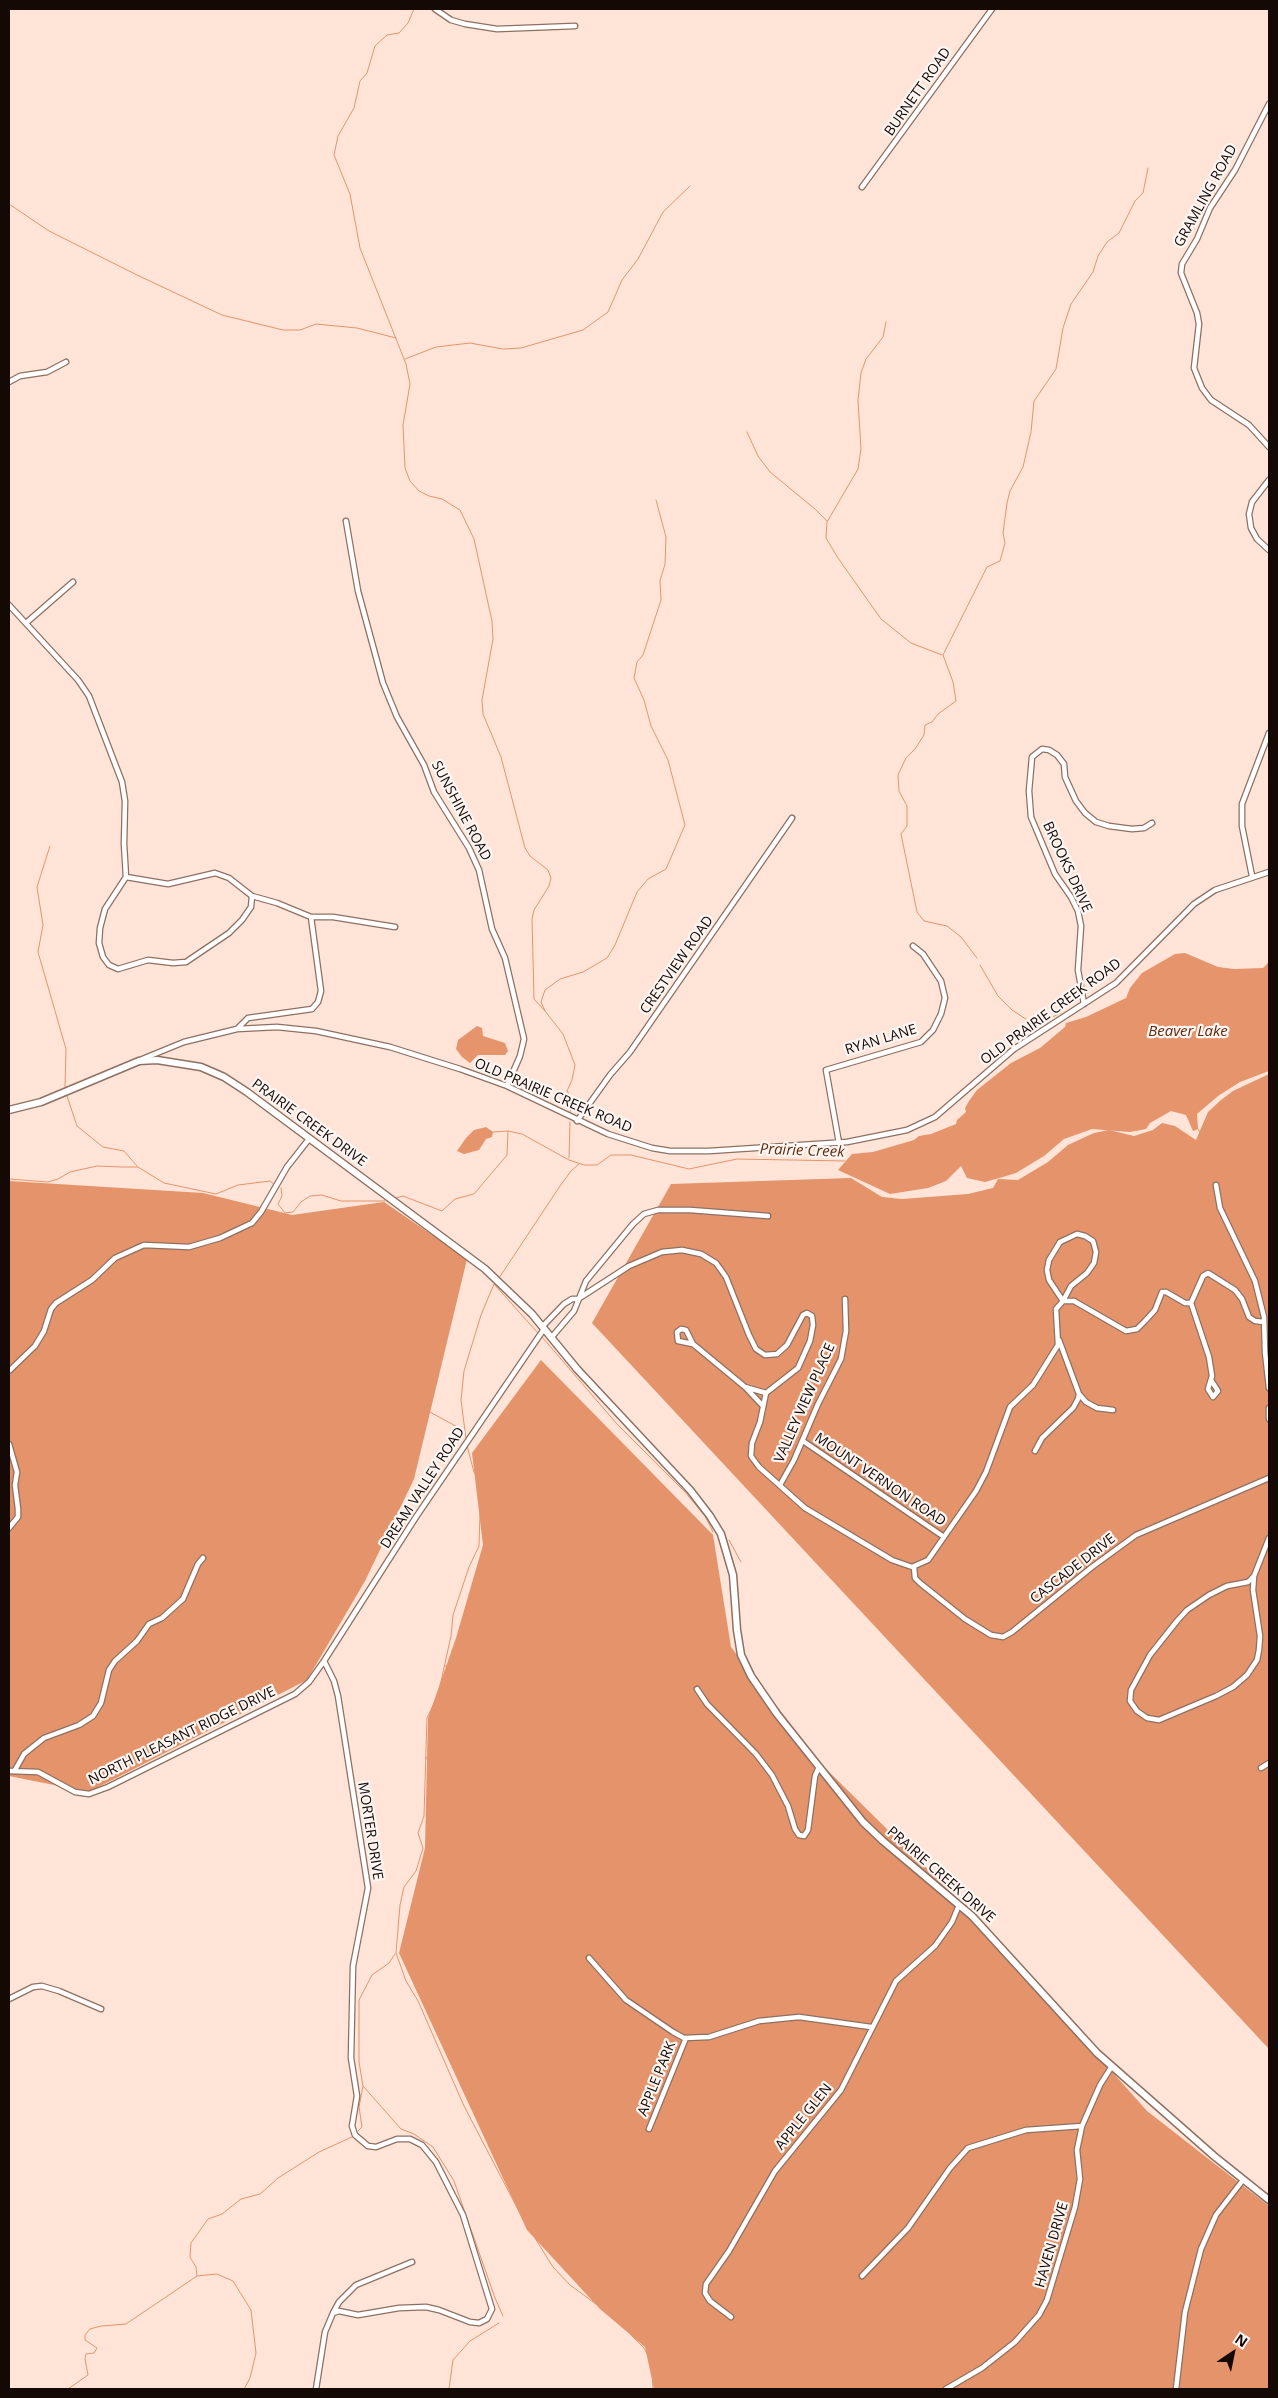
<!DOCTYPE html>
<style>
body{margin:0}
#map{position:relative;width:1278px;height:2398px;overflow:hidden;background:#ffe4d7;font-family:"Open Sans",sans-serif}
canvas{display:block}
.frame{position:absolute;inset:0;border:10px solid #140905;pointer-events:none}
.north{position:absolute;left:1208px;top:2328px;width:50px;height:50px;-webkit-text-stroke:4px #fdf6f3;paint-order:stroke;rotate:34deg;font-size:14px;font-weight:700;line-height:20px;text-align:center;color:#140905}
.north::after{content:'';display:block;margin:auto;width:18px;height:22px;background:#140905;clip-path:polygon(50% 0,100% 100%,50% 72%,0 100%)}
</style>
<div id="map">
<canvas width="1278" height="2398"></canvas>
<div class="frame"></div>
<div class="north">N</div>
</div>
<script>
const c = document.querySelector('canvas').getContext('2d');
c.lineJoin = 'round';
function paint(path, color) {
  c.fillStyle = color;
  c.fill(path, 'evenodd');
}
function shape(rows) {
  const path = new Path2D();
  for (const r of rows) {
    path.moveTo(r[0], r[1]);
    for (let i = 2; i < r.length; i += 2) path.lineTo(r[i], r[i + 1]);
  }
  return path;
}
function stroke(path, color, width, dash) {
  c.strokeStyle = color;
  c.lineWidth = width;
  c.lineCap = dash ? 'butt' : 'round';
  c.setLineDash(dash || []);
  c.stroke(path);
}
function write(font, color, halo, rows, align = 'center') {
  c.font = font + ' "Open Sans",sans-serif';
  c.lineWidth = 4.5;
  c.setLineDash([]);
  c.textBaseline = 'middle';
  c.strokeStyle = halo;
  c.fillStyle = color;
  for (const [text, x, y, turn = 0] of rows) {
    c.save();
    c.translate(x, y);
    c.rotate((+turn || 0) * Math.PI / 180);
    c.textAlign = isNaN(turn) ? turn : align;
    if (halo) c.strokeText(text, 0, 0);
    c.fillText(text, 0, 0);
    c.restore();
  }
}
paint(shape([
 [1269,1074,1269,2049,592,1323,671,1184,851,1178,882,1197,902,1199,968,1194,993,1188,998,1179,1018,1180,1048,1162,1068,1145,1094,1133,1109,1130,1134,1136,1153,1130,1162,1123,1175,1126,1196,1140,1208,1112,1221,1100,1233,1091],
 [9,1181,203,1193,292,1215,384,1202,467,1259,414,1479,365,1581,307,1680,89,1792,9,1776],
 [541,1360,713,1535,731,1647,824,1767,962,1903,1147,2111,1269,2206,1269,2389,654,2389,645,2347,600,2309,527,2230,399,1953,425,1848,428,1718,456,1638,483,1545,472,1453]
]), '#e4936a');
paint(shape([
 [1185,953,1218,967,1234,969,1263,968,1269,962,1269,1071,1240,1082,1218,1096,1197,1114,1198,1129,1193,1131,1186,1115,1171,1111,1150,1123,1146,1129,1130,1132,1092,1129,1064,1139,1044,1156,1016,1173,1003,1177,985,1182,967,1178,961,1166,946,1181,928,1188,890,1194,838,1170,852,1154,873,1152,914,1140,919,1136,931,1134,956,1124,957,1120,966,1112,965,1108,969,1101,977,1090,1011,1063,1040,1048,1065,1027,1066,1023,1086,1017,1126,998,1130,988,1142,973,1175,954],
 [477,1026,482,1028,483,1036,505,1043,508,1051,505,1055,478,1055,470,1063,462,1057,456,1049,458,1040],
 [486,1127,493,1132,492,1137,486,1139,479,1150,464,1154,457,1151,466,1138,474,1130]
]), '#e5946b');
stroke(shape([
 [414,9,408,23,399,33,387,35,375,46,367,73,360,81,354,108,338,136,334,155,350,194,360,248,406,364,410,384,403,425,405,468,410,481,419,491,429,496,442,499,460,510,474,539,492,621,493,639,482,700,483,714,501,757,525,848,530,856,548,870,551,878,549,886,534,910,532,919,534,999,545,1011],
 [9,204,49,231,137,275,222,315,283,330,300,330,316,324,357,328,396,338],
 [886,322,883,337,866,359,861,373,858,400,861,449,858,469,827,522,826,538,838,558,881,619,911,643,942,655],
 [405,359,436,347,470,343,503,349,521,348,583,330,608,312,622,280,638,259,663,212,690,186],
 [747,432,758,456,770,472,815,509,827,521],
 [50,846,37,887,43,925,38,952,66,1049,65,1087],
 [977,958,961,937,947,926,924,921,917,912,901,834,907,826,907,806,899,791,898,775,906,758,915,749,924,735,925,725,932,722,938,714,956,701,953,682,943,655,987,567,1000,561,1005,543,1003,533,1007,503,1010,491,1023,467,1031,432,1034,401,1056,369,1063,328,1071,304,1093,272,1098,256,1107,242,1119,233,1135,201,1143,193,1148,168],
 [980,965,998,996,1012,1010,1035,1025,1061,1013],
 [67,1096,77,1126,103,1147,124,1151,137,1166],
 [570,1113,572,1099,567,1091,572,1080,575,1065,563,1034,545,1011,541,1002,545,990,560,979,583,972,607,958,615,945,637,892,648,879,666,869,685,825,668,760,651,726,644,700,634,678,637,662,643,655,661,600,660,581,665,564,666,537,656,500],
 [1198,1129,1234,1191,1239,1233,1261,1276,1269,1307],
 [493,1132,508,1131],
 [569,1158,570,1122],
 [9,1179,48,1182,58,1179,70,1172,97,1166,122,1167,138,1167,164,1183,216,1194,238,1185,270,1181,274,1184],
 [281,1188,282,1196,278,1204,285,1213,293,1212,301,1202,310,1196,322,1195,341,1201,385,1201],
 [395,1198,403,1196,442,1211,455,1199,474,1194,507,1155,508,1131,522,1134,569,1160,584,1165,597,1165,611,1155,631,1155,689,1169,737,1159,845,1161],
 [499,1278,560,1186,571,1171,579,1164],
 [542,1337,617,1424,685,1492,705,1516,713,1532],
 [466,1439,461,1400,464,1371,481,1315,494,1284,537,1332],
 [467,1446,474,1472,481,1484,479,1546,469,1567,453,1615,451,1636,440,1686,436,1699,427,1718,424,1816,418,1833,423,1848,416,1871,404,1887,400,1905,396,1953,406,1981,418,2001,464,2106,523,2219,553,2267,570,2285,611,2315,644,2348,652,2363,653,2389],
 [729,1540,741,1562],
 [107,1588,127,1571,136,1556,144,1528,152,1511,164,1497,172,1492,176,1479,183,1472,199,1464,202,1455,247,1442,265,1442,328,1459,346,1456,363,1447,405,1406,417,1405,463,1430],
 [445,1666,484,1669,528,1676,571,1707,614,1727],
 [426,1757,446,1798,454,1827,464,1825,481,1816,502,1822,547,1828,564,1844,569,1843,578,1847,590,1865,595,1866,604,1874,617,1877,629,1883,637,1880,643,1885,654,1887,730,1929,744,1935,788,1939],
 [363,2086,401,2129,414,2134,433,2147,454,2181,495,2298,503,2316],
 [358,2131,362,2127,359,2107,363,2086,359,2062,359,2000,372,1975,389,1963,395,1954],
 [197,2276,217,2274,233,2281,251,2310,256,2353,250,2378,244,2389],
 [68,2389,88,2375,85,2359,86,2354,94,2353,97,2348,85,2340,85,2335,90,2329,101,2326,126,2324,197,2276,196,2267,190,2257,191,2243,208,2219,222,2214,241,2199,260,2194,278,2178,319,2152,352,2137],
 [449,2389,453,2360,470,2341,499,2323],
 [776,2389,788,2382,796,2365,795,2346,799,2325,797,2299,801,2276],
 [1069,2389,1072,2381,1085,2369]
]), '#e5946b', 1);
const minor = shape([
 [435,9,451,20,465,24,497,29,575,26],
 [1269,104,1235,170,1210,208,1197,239,1182,264,1181,273,1197,313,1199,324,1194,368,1202,388,1211,400,1249,425,1269,447],
 [862,187,992,9],
 [9,382,20,376,47,372,66,362],
 [1269,480,1252,502,1249,514,1251,528,1257,539,1269,550],
 [346,521,358,591,383,683,397,717,424,765,434,792,469,848,479,870,492,929,505,958,524,1039,520,1056,507,1086],
 [9,605,78,680,89,696,122,782,125,801,124,844,126,877],
 [26,623,73,582],
 [1252,876,1242,826,1242,804,1269,733],
 [126,877,168,884,215,873,229,878,252,896,277,903,311,917,333,917,395,927],
 [126,877,105,909,100,928,99,943,103,957,109,965,118,969,148,960,173,963,186,962,229,933,242,920,251,907,252,896],
 [1084,1004,1078,970,1081,926,1078,911,1071,897,1055,874,1031,817,1029,791,1032,757,1042,749,1049,750,1057,755,1064,764,1065,777,1076,801,1085,813,1096,822,1109,826,1132,829,1144,828,1152,823],
 [237,1029,248,1018,312,1009,318,1002,321,991,311,917],
 [140,1060,184,1042,237,1029,277,1027,316,1031,390,1047,460,1069,507,1086,608,1134,652,1148,670,1151,709,1151,847,1142,907,1130,935,1117,1014,1049,1116,983,1194,904,1215,890,1269,872],
 [577,1121,610,1075,630,1052,792,818],
 [839,1143,826,1070,921,1042,933,1030,941,1014,945,998,941,981,923,954,913,946],
 [1216,1185,1220,1208,1255,1281,1264,1317,1265,1352,1269,1388],
 [1077,1234,1085,1236,1093,1241,1096,1252,1094,1263,1087,1273,1071,1286,1063,1301,1049,1280,1047,1270,1049,1260,1060,1242,1077,1234],
 [1191,1303,1209,1357,1212,1376,1208,1389,1213,1397,1218,1391,1211,1380],
 [1191,1303,1203,1276,1208,1273,1235,1290,1242,1299,1249,1317,1255,1321,1264,1322],
 [542,1327,564,1304,572,1299,578,1299,629,1266,662,1252,682,1250,701,1254,716,1263,726,1277,749,1335,756,1349,765,1355,777,1354,787,1345,803,1315,807,1313,812,1316,813,1325,810,1341,798,1368,766,1393,760,1422,752,1443,751,1456,759,1467,805,1508,892,1560,912,1567,928,1560,976,1491,986,1472,1010,1407,1033,1385,1058,1345,1056,1309,1063,1301,1074,1301,1126,1331,1137,1329,1145,1321,1155,1310,1162,1292,1166,1292,1185,1303,1191,1303],
 [551,1338,574,1311,586,1281,633,1224,644,1214,658,1210,690,1210,768,1216],
 [693,1344,678,1341,677,1332,681,1329,686,1330,693,1344,745,1387,766,1393],
 [9,1371,35,1346,44,1331,51,1309,56,1303,92,1280,115,1258,144,1245,189,1247,220,1238,252,1223,261,1212,287,1167,309,1139],
 [746,1388,762,1405],
 [1079,1394,1086,1402,1097,1408,1113,1410],
 [1269,1408,1269,1419],
 [803,1441,944,1537],
 [9,1444,17,1472,15,1485,18,1509,18,1517,9,1528],
 [1035,1451,1042,1438,1073,1408,1078,1399,1079,1394,1059,1340],
 [780,1485,794,1460,818,1404,841,1359,846,1331,845,1299],
 [914,1567,915,1578,920,1583,965,1619,991,1635,1003,1637,1012,1632,1092,1567,1136,1535,1269,1478],
 [1254,1576,1253,1590,1260,1636,1259,1650,1257,1660,1247,1675,1233,1687,1216,1696,1159,1720,1147,1718,1137,1711,1130,1701,1131,1690,1150,1655,1177,1621,1187,1610,1209,1595,1227,1586,1248,1582,1254,1576],
 [1254,1576,1269,1538],
 [697,1689,707,1704,756,1754,772,1775,788,1806,795,1829,799,1835,804,1836,808,1830,815,1776,819,1767],
 [1261,1768,1269,1763],
 [15,1770,24,1754,44,1738,79,1725,93,1716,101,1703,109,1670,115,1661,137,1641,149,1624,162,1618,183,1599,198,1564,203,1558],
 [9,1771,38,1772,75,1792,89,1794,108,1787,295,1694,309,1682,324,1661,416,1517,544,1329],
 [589,1958,626,2000,673,2032,684,2038,709,2037,759,2021,799,2017,871,2027],
 [9,1999,33,1987,42,1986,59,1991,101,2009],
 [649,2129,686,2038],
 [862,2276,908,2228,950,2168,968,2148,1026,2130,1082,2126],
 [333,2313,339,2302,356,2285,412,2262],
 [731,2317,710,2301,705,2293,706,2284,729,2251,775,2171,841,2090,896,1981,935,1946,952,1922,959,1905],
 [316,2389,325,2332,333,2313,339,2311,358,2315,399,2308,426,2307,439,2310,470,2322,479,2323,487,2319,492,2309,463,2215,436,2162,422,2145,410,2139,397,2139,376,2147,368,2146,355,2135,352,2126,357,2096,351,2058,353,1966,368,1888,338,1696,334,1681,324,1661],
 [946,2389,982,2368,1015,2342,1039,2315,1047,2300,1075,2207,1080,2179,1077,2150,1082,2126,1100,2085,1112,2066],
 [1176,2389,1185,2312,1201,2249,1216,2215,1243,2180]
]);
const secondary = shape([
 [9,1110,41,1102,139,1061,157,1060,201,1067,224,1077,247,1092,485,1269,532,1314,577,1369,690,1490,710,1516,721,1534,733,1575,737,1630,741,1655,751,1676,777,1714,863,1822,883,1841,972,1916,1097,2053,1214,2156,1269,2200]
]);
stroke(minor, '#8e7062', 7);
stroke(secondary, '#8e7062', 9);
stroke(minor, '#fff', 4.5);
stroke(secondary, '#fff', 6);
write('14px', '#140905', '#fdf6f3', [
 ["BURNETT ROAD",918,92,-55],
 ["GRAMLING ROAD",1206,196,-61],
 ["SUNSHINE ROAD",461,811,62],
 ["BROOKS DRIVE",1067,867,65],
 ["CRESTVIEW ROAD",677,965,-55],
 ["OLD PRAIRIE CREEK ROAD",1051,1012,-36],
 ["RYAN LANE",881,1040,-17],
 ["OLD PRAIRIE CREEK ROAD",553,1096,23],
 ["PRAIRIE CREEK DRIVE",309,1123,36],
 ["VALLEY VIEW PLACE",805,1403,-66],
 ["MOUNT VERNON ROAD",880,1480,34],
 ["DREAM VALLEY ROAD",423,1488,-57],
 ["CASCADE DRIVE",1073,1569,-38],
 ["NORTH PLEASANT RIDGE DRIVE",182,1736,-26],
 ["MORTER DRIVE",370,1831,81],
 ["PRAIRIE CREEK DRIVE",941,1875,41],
 ["APPLE PARK",657,2079,-68],
 ["APPLE GLEN",804,2117,-51],
 ["HAVEN DRIVE",1052,2245,-74]
]);
write('italic 15px', '#5f2b0d', '#fdf6f3', [
 ["Beaver Lake",1188,1032],
 ["Prairie Creek",802,1151,2]
]);
</script>
